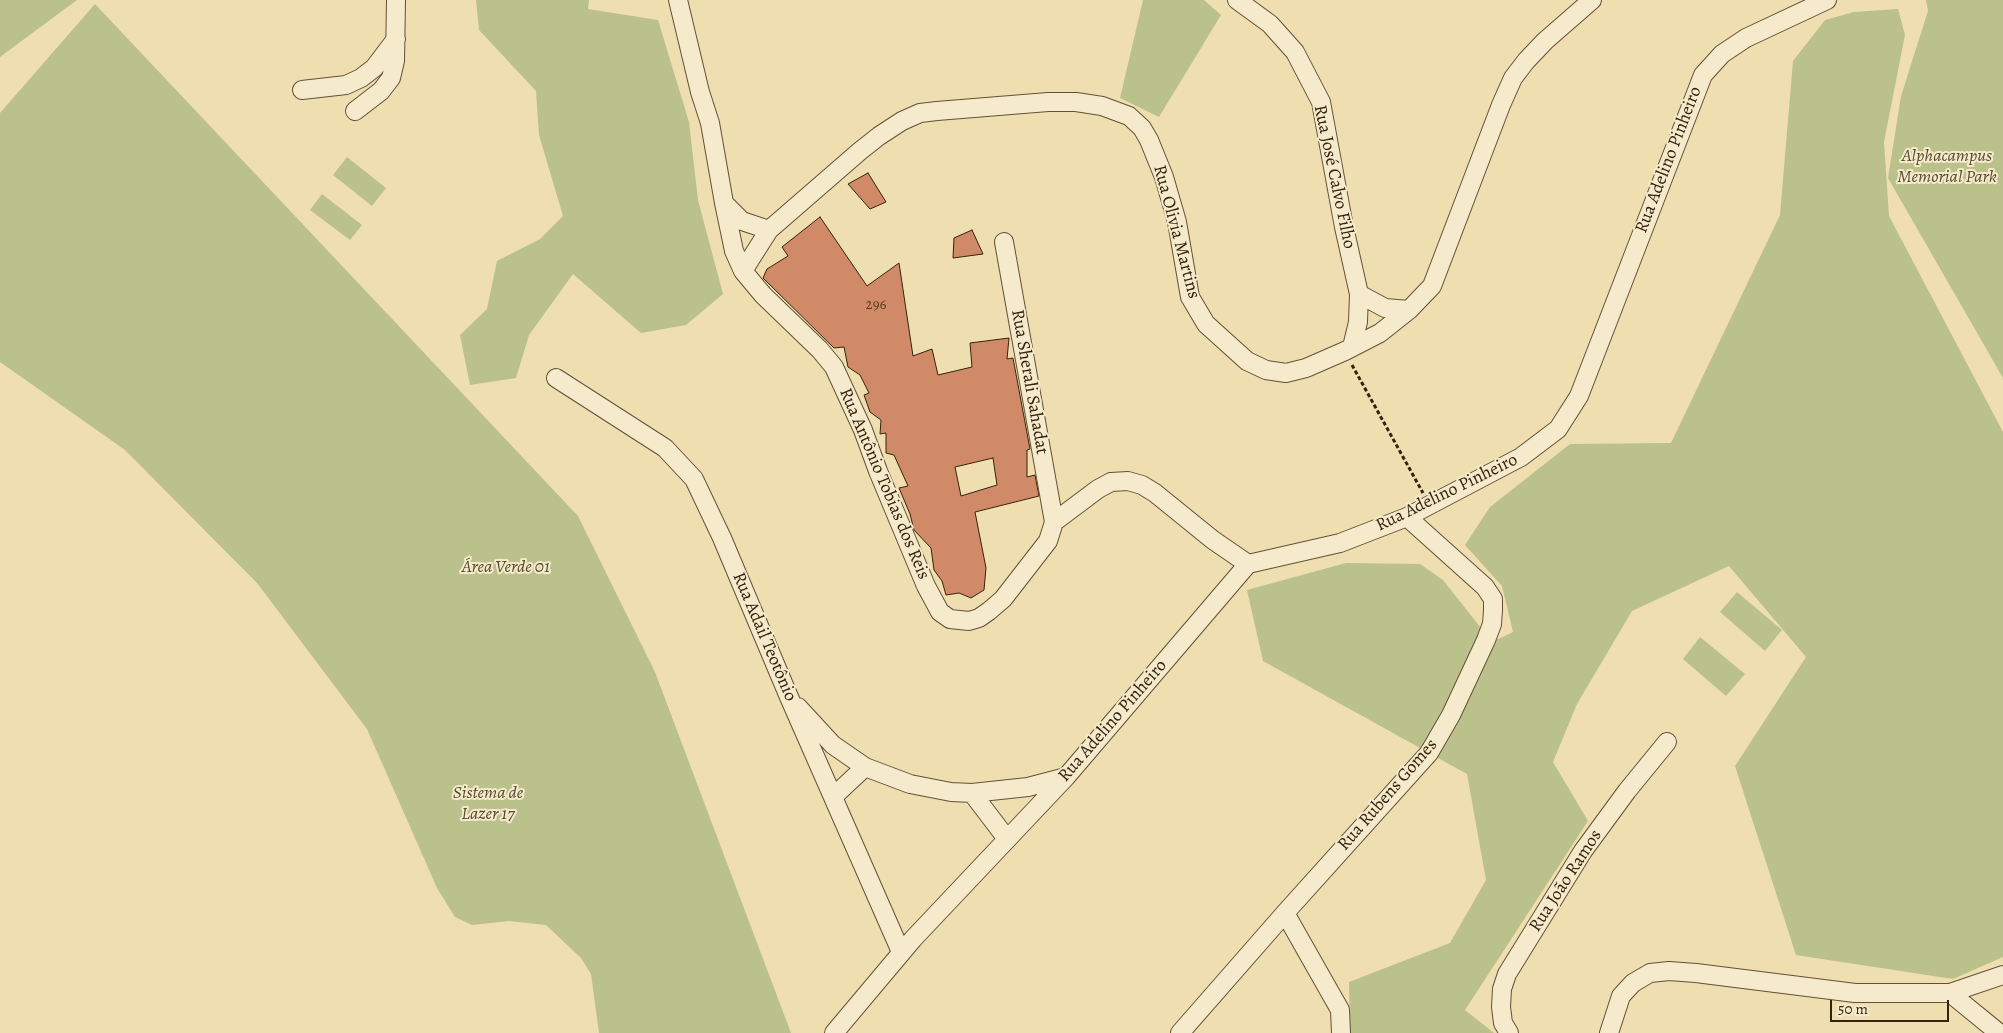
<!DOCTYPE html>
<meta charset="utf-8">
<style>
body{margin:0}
#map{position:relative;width:2003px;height:1033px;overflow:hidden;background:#efdeb0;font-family:Alegreya,serif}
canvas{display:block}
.scale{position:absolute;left:1830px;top:1000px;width:119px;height:22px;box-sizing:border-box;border:2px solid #34220d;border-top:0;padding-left:6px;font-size:15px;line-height:18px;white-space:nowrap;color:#34220d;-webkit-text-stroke:4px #f5eacc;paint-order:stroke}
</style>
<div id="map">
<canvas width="2003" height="1033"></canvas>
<div class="scale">50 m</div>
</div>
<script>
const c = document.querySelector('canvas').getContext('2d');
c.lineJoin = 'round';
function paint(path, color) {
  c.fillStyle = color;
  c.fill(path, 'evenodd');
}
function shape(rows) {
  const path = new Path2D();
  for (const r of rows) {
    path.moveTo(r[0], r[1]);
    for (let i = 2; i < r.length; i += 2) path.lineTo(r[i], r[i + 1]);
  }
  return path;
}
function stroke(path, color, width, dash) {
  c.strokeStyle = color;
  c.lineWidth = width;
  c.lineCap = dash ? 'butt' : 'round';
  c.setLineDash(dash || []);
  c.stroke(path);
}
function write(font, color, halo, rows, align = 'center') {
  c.font = font + ' Alegreya,serif';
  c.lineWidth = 4;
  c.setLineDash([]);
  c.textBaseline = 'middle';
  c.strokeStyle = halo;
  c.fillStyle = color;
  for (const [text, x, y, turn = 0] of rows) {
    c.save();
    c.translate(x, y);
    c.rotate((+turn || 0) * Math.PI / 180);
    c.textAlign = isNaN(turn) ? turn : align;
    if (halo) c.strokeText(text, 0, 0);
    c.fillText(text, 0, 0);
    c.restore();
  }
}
paint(shape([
 [0,0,77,0,0,57],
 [476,0,589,0,588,9,658,20,689,122,698,200,723,294,686,325,641,333,573,274,529,335,516,378,470,385,460,335,487,309,497,261,540,239,563,216,539,135,536,91,479,30],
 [1143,0,1204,0,1221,15,1159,117,1120,98],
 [1926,0,2003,0,2003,378,1888,178,1901,96,1928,11],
 [95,4,578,516,655,672,791,1033,599,1033,591,974,581,958,546,925,509,921,472,925,455,917,437,888,367,729,257,583,125,450,0,362,0,113],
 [1898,9,1905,35,1884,142,1889,216,2003,432,2003,957,1953,979,1796,955,1735,766,1806,657,1729,566,1632,611,1577,704,1553,762,1588,821,1465,1010,1494,1033,1350,1033,1349,982,1450,943,1486,880,1467,774,1263,661,1247,590,1346,563,1420,564,1443,580,1492,642,1513,632,1502,586,1465,545,1490,507,1570,444,1671,443,1780,215,1793,61,1825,20,1854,12],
 [347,157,386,188,372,206,333,175],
 [322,194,362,225,350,240,310,210],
 [1737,592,1782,630,1765,651,1720,612],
 [1700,637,1745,674,1726,696,1683,659]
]), '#bbc18a');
const building = shape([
 [868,173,886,202,870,209,848,184,868,173],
 [820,217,867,286,899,263,913,356,932,349,938,375,972,367,970,343,1009,338,1007,359,1013,358,1030,449,1027,450,1027,477,1035,475,1039,496,975,512,986,568,984,590,971,598,959,593,946,595,942,581,934,570,931,548,914,530,910,514,899,488,908,486,894,455,886,453,886,433,880,434,881,420,870,412,864,395,869,393,860,375,848,367,844,347,834,348,763,278,767,269,788,256,782,247,820,217],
 [993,458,997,485,961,496,955,467,993,458],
 [972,230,983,254,953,258,954,238,972,230]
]);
paint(building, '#d08a68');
stroke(building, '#34220d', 1);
const minor = shape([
 [678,0,700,92,710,123,724,203,734,251,743,271,763,295,820,350,834,367,863,430,878,471,926,586,940,612,950,619,969,621,979,618,989,611,1003,599,1048,541,1054,522,1098,489,1111,482,1128,481,1142,485,1155,493,1213,540,1248,564],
 [1237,0,1270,24,1295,52,1321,102,1344,227,1359,294,1385,308,1409,310],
 [302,90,346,85,361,78,374,68,396,39],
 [355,111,381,91,391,78,395,61,396,0],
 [724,203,742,221,769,230],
 [1004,242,1054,522],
 [743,271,769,230,860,151,879,136,902,121,920,113,937,111,1048,102,1076,102,1102,106,1129,116,1142,128,1149,140,1164,177,1177,222,1190,297,1206,324,1247,361,1266,370,1286,373,1306,368,1345,351,1380,333,1409,310,1432,286,1501,105,1513,78,1526,61,1545,41,1592,0],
 [1352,347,1358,322,1359,294],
 [556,378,665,448,694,479,722,538,789,697,901,952],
 [798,707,833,745,865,767,910,784,951,792,972,793,1028,787,1066,777],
 [972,793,1007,839],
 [833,797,865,767],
 [1285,913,1340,1010,1341,1033],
 [1950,993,1999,1033],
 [834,1033,913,939,1066,777,1248,564,1340,543,1407,517,1521,457,1558,429,1579,396,1703,75,1722,54,1746,38,1827,0],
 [1180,1033,1285,913,1429,753,1451,715,1486,640,1492,624,1493,610,1493,599,1485,587,1407,517],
 [1509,1033,1503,1023,1501,1007,1502,989,1507,974,1583,851,1627,791,1667,742],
 [1609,1033,1621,996,1633,983,1650,973,1669,971,1696,973,1855,993,1950,993,2003,975]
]);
stroke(minor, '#635136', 20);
stroke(shape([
 [1352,365,1423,493]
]), '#34220d', 3, [4, 2.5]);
stroke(minor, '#f5eacc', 18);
write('15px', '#5b3c24', null, [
 ["296",876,305]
]);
write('italic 18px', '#564a2c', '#f5eacc', [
 ["Alphacampus",1947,157],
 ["Memorial Park",1947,178],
 ["Área Verde 01",506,568],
 ["Sistema de",488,794],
 ["Lazer 17",488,815]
]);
write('18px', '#34220d', '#f5eacc', [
 ["Rua Adelino Pinheiro",1669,160,-69],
 ["Rua José Calvo Filho",1334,177,78],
 ["Rua Olivia Martins",1176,232,75],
 ["Rua Sherali Sahadat",1029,382,80],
 ["Rua Antônio Tobias dos Reis",884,484,67],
 ["Rua Adelino Pinheiro",1447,493,-26],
 ["Rua Adail Teotônio",764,637,67],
 ["Rua Adelino Pinheiro",1113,721,-49],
 ["Rua Rubens Gomes",1388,795,-49],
 ["Rua João Ramos",1566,881,-57]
]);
</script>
